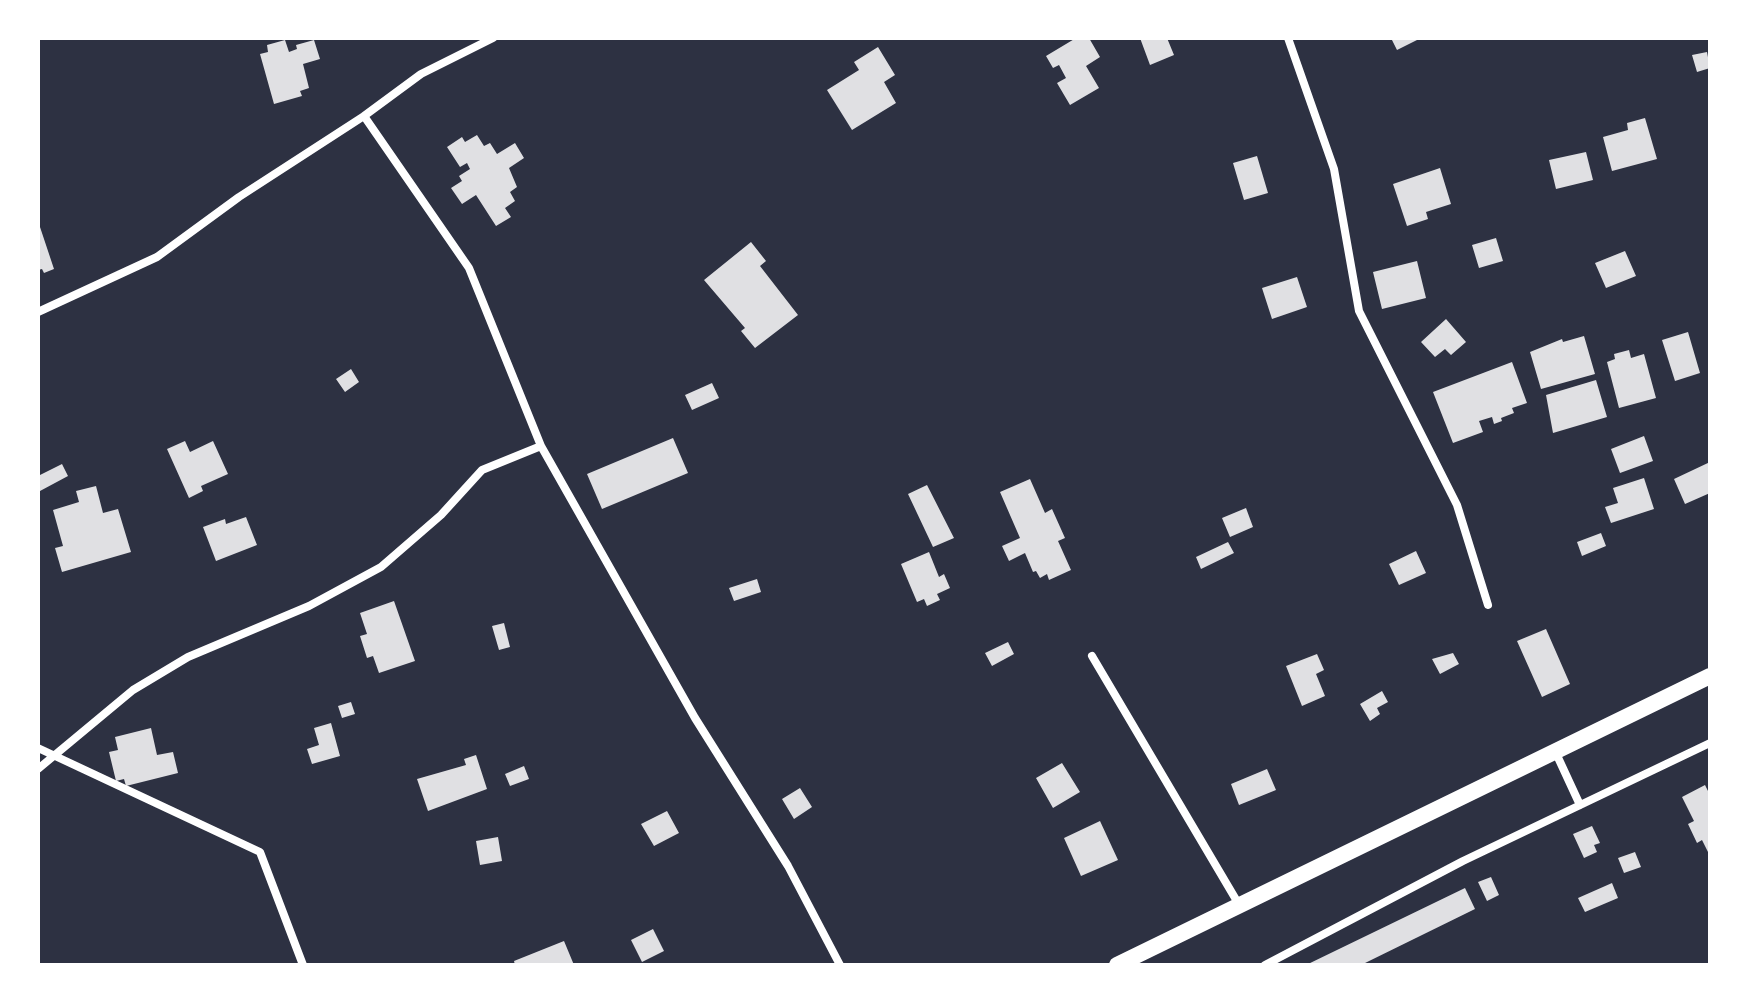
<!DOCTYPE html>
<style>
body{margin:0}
#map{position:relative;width:1748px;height:1003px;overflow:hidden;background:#2d3142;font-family:Quicksand,sans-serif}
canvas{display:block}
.frame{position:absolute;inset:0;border:40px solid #fff;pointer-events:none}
</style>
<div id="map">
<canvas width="1748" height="1003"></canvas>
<div class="frame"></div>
</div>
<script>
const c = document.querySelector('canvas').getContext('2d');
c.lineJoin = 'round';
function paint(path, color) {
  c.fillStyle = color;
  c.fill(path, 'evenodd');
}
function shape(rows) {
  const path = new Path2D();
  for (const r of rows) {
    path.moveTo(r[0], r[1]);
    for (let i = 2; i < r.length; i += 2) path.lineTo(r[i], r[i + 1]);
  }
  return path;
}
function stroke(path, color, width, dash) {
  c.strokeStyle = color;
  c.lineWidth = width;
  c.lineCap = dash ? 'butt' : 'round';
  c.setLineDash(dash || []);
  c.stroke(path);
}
paint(shape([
 [1076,38,1089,38,1100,57,1086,66,1099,88,1070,105,1057,83,1066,78,1059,65,1053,68,1046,56],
 [1140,38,1167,38,1174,55,1150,65],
 [1391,38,1421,38,1397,50],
 [285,40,289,52,297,49,296,45,314,40,320,59,303,64,309,88,300,91,302,96,274,104,260,54,268,52,267,45],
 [878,47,895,75,884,82,896,103,852,130,827,90,859,70,854,62],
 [1707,52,1710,68,1697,72,1692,55],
 [1645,118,1657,159,1612,171,1603,137,1628,130,1627,123],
 [477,135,484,146,490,143,497,154,515,143,524,158,509,168,517,187,510,192,515,201,505,208,511,217,496,226,476,195,462,204,451,188,462,181,459,176,470,169,467,163,460,167,447,147,462,137,465,142],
 [1586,152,1593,180,1556,189,1549,160],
 [1257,156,1268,193,1244,200,1233,163],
 [1440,168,1451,204,1426,212,1428,219,1407,226,1393,184],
 [38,221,54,269,44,273,42,269,38,270],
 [1496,238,1503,261,1479,268,1472,245],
 [751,242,766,261,760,266,798,315,755,348,741,331,745,328,704,280],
 [1625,251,1636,276,1606,288,1595,263],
 [1417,261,1426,298,1382,309,1373,272],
 [1297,277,1307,307,1272,319,1262,288],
 [1446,319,1466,342,1451,355,1445,349,1435,357,1421,342],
 [1688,332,1700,373,1675,381,1662,340],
 [1584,336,1595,374,1541,389,1530,352,1562,339,1563,342],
 [1629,350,1631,358,1644,354,1656,398,1619,408,1607,362,1615,359,1614,354],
 [1512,362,1527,403,1512,408,1514,413,1501,418,1502,421,1494,424,1492,417,1479,421,1483,432,1453,443,1433,392],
 [351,369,359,382,345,392,336,379],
 [1596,380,1607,417,1553,433,1546,395],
 [712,383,719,398,692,410,685,395],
 [1644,436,1653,461,1620,473,1611,449],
 [673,438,688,473,602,509,587,474],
 [185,441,190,452,213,441,228,474,201,486,203,491,189,498,167,449],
 [1710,462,1710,493,1685,504,1674,479],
 [62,464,68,476,40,491,38,476],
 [1644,478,1654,509,1611,523,1605,507,1618,503,1613,488],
 [1030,479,1045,513,1052,509,1065,538,1058,541,1071,570,1049,580,1047,574,1040,578,1036,571,1033,572,1025,553,1009,561,1002,546,1020,538,1000,492],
 [927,485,954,538,933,547,908,494],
 [96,486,103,513,118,509,131,552,62,572,55,548,63,546,53,510,79,502,76,491],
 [1246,508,1253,527,1230,537,1222,518],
 [246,517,257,545,216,561,203,527,225,519,226,524],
 [1601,533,1606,546,1582,556,1577,542],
 [1228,542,1234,553,1201,569,1196,557],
 [1416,551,1426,573,1399,585,1389,564],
 [929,552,939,577,944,574,950,588,937,594,940,600,927,606,924,599,917,602,901,564],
 [757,579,761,592,734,601,729,588],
 [394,601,415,661,379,673,373,656,367,658,360,636,367,634,360,613],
 [504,623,510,647,499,650,492,626],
 [1546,629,1570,684,1542,697,1517,641],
 [1008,642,1014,654,992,666,985,653],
 [1453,653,1459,664,1440,674,1432,659],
 [1317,654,1324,670,1316,674,1325,696,1302,706,1286,666],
 [1382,691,1388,702,1377,708,1380,714,1370,721,1360,704],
 [351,702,355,714,342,718,338,706],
 [331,723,340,756,312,764,307,749,319,745,314,728],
 [151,728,157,755,173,752,178,773,126,786,124,779,116,781,109,752,118,750,115,737],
 [476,755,487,789,428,811,417,779,466,765,464,759],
 [1062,763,1080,792,1053,808,1036,778],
 [524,766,529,779,510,786,505,774],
 [1267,769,1276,790,1239,805,1231,784],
 [1705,785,1710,795,1710,856,1702,840,1697,843,1688,824,1694,821,1682,797],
 [800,788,812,807,794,819,782,799],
 [667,811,679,833,654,846,641,824],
 [1100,821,1118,860,1081,876,1064,838],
 [1592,826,1600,843,1594,845,1597,852,1584,858,1573,834],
 [498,837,502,861,480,865,476,841],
 [1635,852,1641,867,1624,873,1618,858],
 [1491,877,1499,895,1487,901,1478,882],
 [1612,883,1618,898,1585,912,1578,898],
 [1465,888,1475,909,1361,965,1306,965],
 [653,929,664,951,642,962,631,940],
 [564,941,574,965,515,965,514,961]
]), '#e0e0e3');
stroke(shape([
 [493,38,421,74,364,116,469,268,541,446,695,718,788,866,840,965],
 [1288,38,1334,169,1359,311,1457,505,1488,605],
 [38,312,157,257,239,197,364,116],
 [1092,656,1238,903],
 [38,748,260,852,303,965],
 [1555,751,1580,805],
 [38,769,133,690,188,657,309,606,381,567,441,515,482,470,541,446],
 [1265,965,1463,861,1710,743]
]), '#fff', 8);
stroke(shape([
 [1117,965,1710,676]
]), '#fff', 16);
</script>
